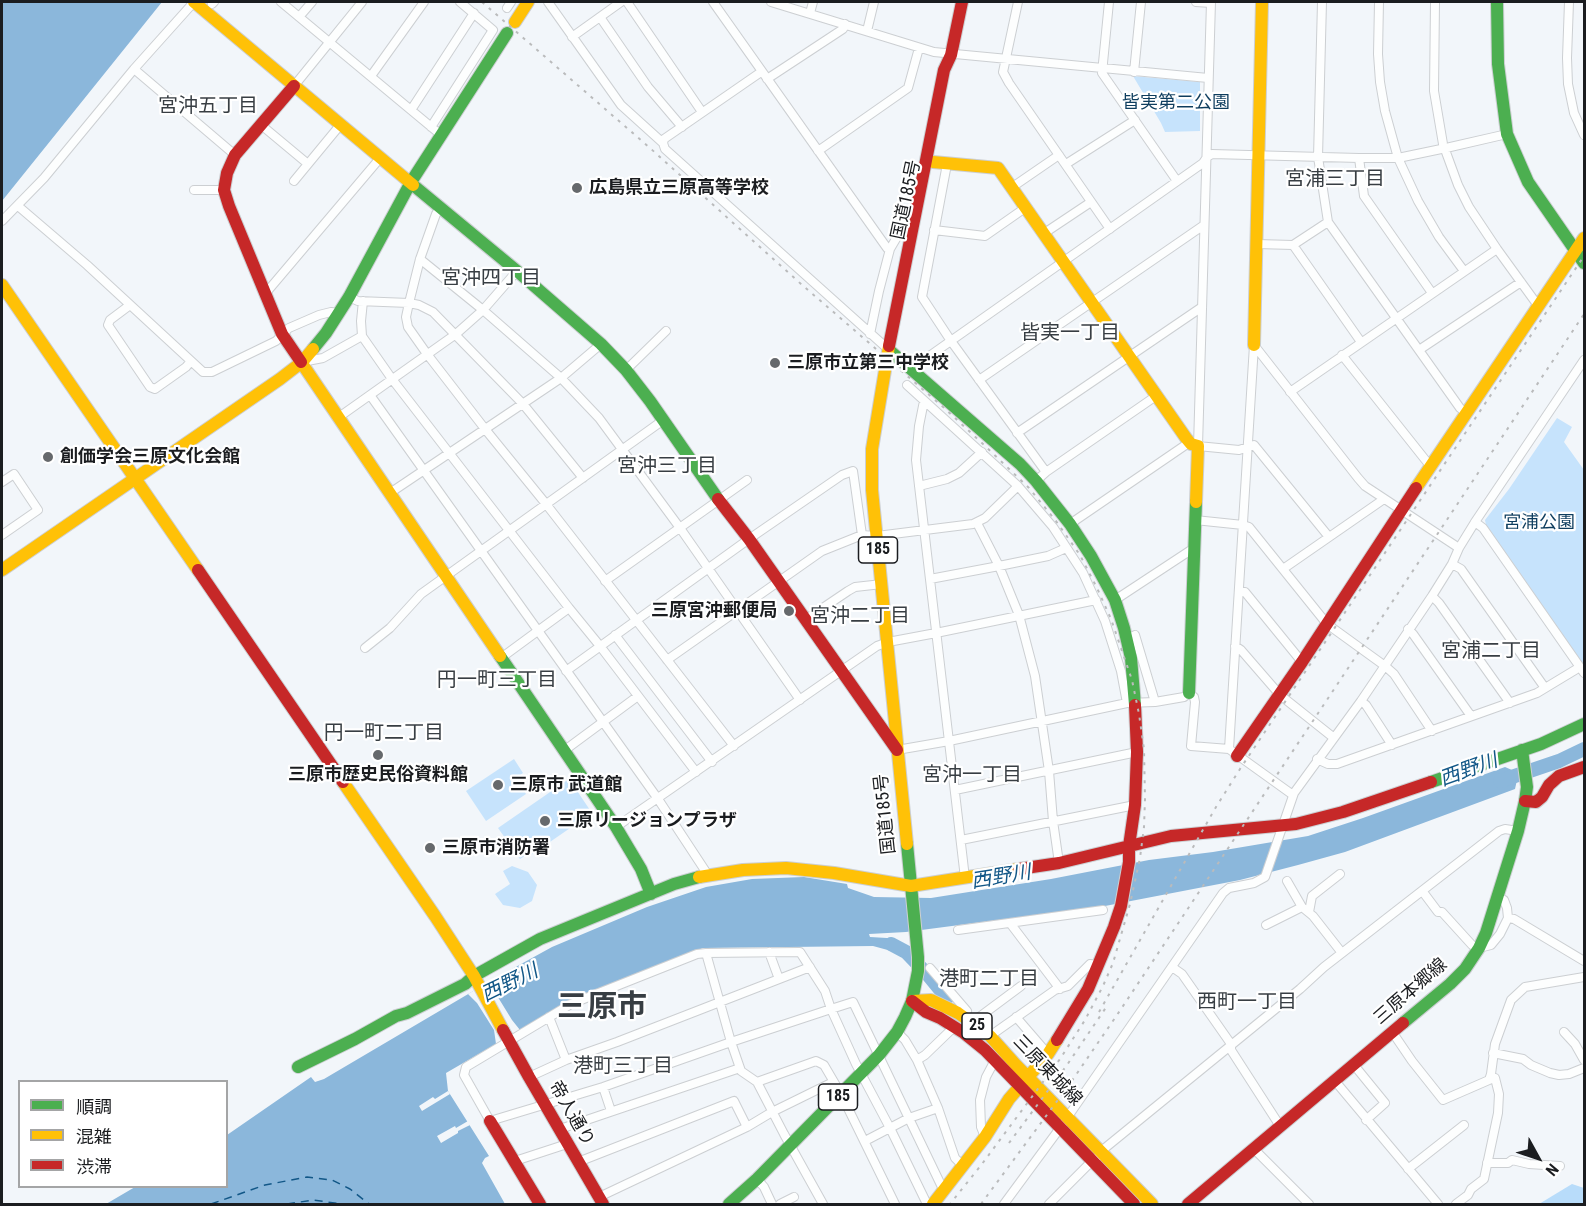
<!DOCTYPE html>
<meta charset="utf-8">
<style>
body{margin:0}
#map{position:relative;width:1586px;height:1206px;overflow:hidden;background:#f2f6fa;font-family:"Roboto Condensed","Noto Sans JP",sans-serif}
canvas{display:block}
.frame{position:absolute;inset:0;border:3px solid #1b1d20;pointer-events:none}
.legend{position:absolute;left:18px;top:1080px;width:210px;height:108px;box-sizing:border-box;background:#fff;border:2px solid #a4a5a6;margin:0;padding:8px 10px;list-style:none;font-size:18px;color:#1b1d20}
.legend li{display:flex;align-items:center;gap:12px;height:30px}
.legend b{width:30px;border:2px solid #a4a5a6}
.north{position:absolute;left:1508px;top:1128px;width:60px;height:60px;-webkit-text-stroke:4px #fff;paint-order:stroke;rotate:130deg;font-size:16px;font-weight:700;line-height:24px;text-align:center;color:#1b1d20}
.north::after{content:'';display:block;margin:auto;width:21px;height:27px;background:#1b1d20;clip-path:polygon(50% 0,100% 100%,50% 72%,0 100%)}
</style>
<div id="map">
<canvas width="1586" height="1206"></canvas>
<div class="frame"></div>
<ul class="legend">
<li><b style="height:8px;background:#4caf50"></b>順調</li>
<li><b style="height:8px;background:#ffc107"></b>混雑</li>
<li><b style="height:8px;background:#c62828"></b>渋滞</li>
</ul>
<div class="north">N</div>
</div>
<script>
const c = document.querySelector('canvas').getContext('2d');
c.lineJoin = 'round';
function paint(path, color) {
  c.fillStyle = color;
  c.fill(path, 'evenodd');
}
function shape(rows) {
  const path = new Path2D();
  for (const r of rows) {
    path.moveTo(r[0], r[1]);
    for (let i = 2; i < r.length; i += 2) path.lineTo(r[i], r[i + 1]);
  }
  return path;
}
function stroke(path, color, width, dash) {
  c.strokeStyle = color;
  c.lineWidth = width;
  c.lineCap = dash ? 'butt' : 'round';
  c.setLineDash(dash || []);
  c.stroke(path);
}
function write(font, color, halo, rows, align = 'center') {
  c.font = font + ' "Roboto Condensed","Noto Sans JP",sans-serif';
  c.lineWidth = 4.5;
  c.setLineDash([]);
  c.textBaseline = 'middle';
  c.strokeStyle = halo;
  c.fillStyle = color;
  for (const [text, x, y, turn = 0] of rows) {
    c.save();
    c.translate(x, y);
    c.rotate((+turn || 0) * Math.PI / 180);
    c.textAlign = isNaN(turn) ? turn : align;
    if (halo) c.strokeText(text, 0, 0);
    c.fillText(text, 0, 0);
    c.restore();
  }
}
paint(shape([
 [1133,76,1200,82,1200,131,1165,132,1161,123],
 [1557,418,1572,427,1564,442,1584,470,1584,665,1486,525,1485,520,1509,489],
 [514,759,523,773,516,778,526,794,486,821,466,791],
 [569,779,592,813,531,855,529,853,520,859,498,828],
 [512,866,528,872,537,885,532,901,520,908,503,905,495,894,510,884,503,871]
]), '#c6e3fc');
paint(shape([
 [1572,1184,1584,1188,1584,1204,1539,1204]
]), '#b8dcfa');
paint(shape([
 [2,2,162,2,2,201],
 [1505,767,1512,770,1517,780,1515,789,1345,852,1298,865,1240,880,1105,906,906,932,869,934,870,937,887,938,908,946,906,958,895,952,873,946,703,948,570,1001,446,1073,448,1091,489,1156,485,1158,482,1163,505,1204,106,1204,135,1187,226,1186,227,1135,311,1077,315,1082,324,1079,492,980,552,947,647,907,706,887,752,879,804,877,847,884,848,888,874,897,931,898,1051,879,1149,860,1213,852,1308,836,1363,818]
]), '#8bb7db');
paint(shape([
 [492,980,496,994,512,1020,520,1030,496,1044,494,1030,477,1003,468,994],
 [448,1091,450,1094,422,1111,419,1106,433,1097,435,1099],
 [468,1121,470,1125,458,1131,458,1133,441,1143,437,1136,455,1126,456,1128]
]), '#f2f6fa');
stroke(shape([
 [1500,781,1559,761,1584,749],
 [891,944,906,952,929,976,947,998]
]), '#8bb7db', 14);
stroke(shape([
 [211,1204,265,1185,307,1177,332,1180,350,1189,369,1204],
 [287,1204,313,1200,342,1204]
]), '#125787', 1.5, [8, 6]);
const street = shape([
 [281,2,441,135],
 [548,2,621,105,663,143],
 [627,2,702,112],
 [713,2,887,248,890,249],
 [771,2,934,52,1208,78],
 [1018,2,1003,72,1009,83,1110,229],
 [1109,2,1102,73,1177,181],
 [1196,2,1211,3],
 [1211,2,1198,446,1239,450,1254,445,1329,537],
 [1322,2,1318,157,1328,222,1460,408,1466,413],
 [1379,2,1378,54,1380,82,1385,111,1398,158,1418,201,1439,237,1464,271],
 [1435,2,1434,91,1443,144,1458,185,1469,207,1497,249,1539,307],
 [1569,2,1567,58,1568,84,1574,113,1584,135],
 [212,4,214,2],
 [507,8,511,2],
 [810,13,813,2],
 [299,17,312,2],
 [600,17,648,87,682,127],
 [867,31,874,2],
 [572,37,621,2],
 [134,69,235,155],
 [761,72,664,139,663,143,665,149,889,350],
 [1134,72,1141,2],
 [371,76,424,2],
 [767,79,843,29,845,24],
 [294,86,362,2],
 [411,110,474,13],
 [260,124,308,164],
 [431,127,493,30,460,2],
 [818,151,908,88,919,48],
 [1359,158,1364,196,1432,293],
 [947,164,922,297,951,341,1046,472],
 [1066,164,1135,120],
 [294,181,341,124],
 [1011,188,1059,155],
 [194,190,224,190],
 [18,206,87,265,203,372,212,372,276,341,289,328,319,315,331,312,339,313],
 [441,207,436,214,420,259,409,303,406,317,408,327,427,354,485,429,546,504,734,746],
 [2,221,44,178,134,69,194,2],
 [934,230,985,236,1025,208],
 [1043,234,1091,202],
 [1257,244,1293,245,1328,222],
 [1293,245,1361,342],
 [420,259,483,310,561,378,599,418,680,528,800,700],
 [265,294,381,157],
 [349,297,358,301,409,303,419,305,433,312,523,404,583,478],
 [363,301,361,321,362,336,392,379,569,608,600,646,696,772],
 [130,305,110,320,108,325,150,387,155,389,186,367,191,361],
 [870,334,879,291,890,249,900,232,912,230],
 [1254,345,1229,749,1293,795],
 [1254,345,1358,478,1365,486,1459,548],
 [1419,350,1521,282],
 [1342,355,1431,467],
 [302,362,323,358,362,336],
 [911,369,1203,163,1207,157,1212,154,1359,158,1398,158,1446,148,1507,134],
 [626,370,666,331],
 [979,380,1204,225],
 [907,385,1018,486,1053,527,1083,573,1105,621,1121,671,1127,703],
 [1290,392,1497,249],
 [370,395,658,799,708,875],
 [924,401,919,426,916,460,965,878],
 [339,417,456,334,483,310,517,271],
 [1017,433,1202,307],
 [1036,481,1046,472,1156,396],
 [2,482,14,474,38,510,2,535],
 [919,486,947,479,959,473,982,452],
 [390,493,561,378,601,344],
 [1195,520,1243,525,1249,527,1327,624,1385,666,1394,674,1432,731],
 [1475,522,1483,528,1584,673],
 [977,523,999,566,1019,615,1035,676,1049,771,1053,821,1059,863],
 [1070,524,1187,444,1191,444],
 [1452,564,1461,569,1545,688],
 [1283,569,1384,499],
 [930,579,999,566,1048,556,1066,548],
 [605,581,747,480],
 [1239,592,1245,592,1302,662],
 [1432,596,1439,603,1510,703],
 [1115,600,1194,548],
 [805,620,848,591,855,587,882,584],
 [1408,629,1413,634,1471,716],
 [615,635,712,762],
 [1127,639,1135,635,1155,702],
 [1235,646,1241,650,1280,695,1334,738],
 [365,648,390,628,421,594,662,421],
 [501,658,569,608],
 [667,660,822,551,862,535,877,536,973,524,985,518,1018,486],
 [566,671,749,539,842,475,853,471,862,535],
 [1361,701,1366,705,1392,745],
 [565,750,638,696],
 [897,750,949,741,1127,703,1155,702,1184,697,1189,693,1194,697,1195,702,1191,746,1229,749],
 [1317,759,1328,764,1337,764,1537,693,1580,667],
 [955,790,1137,752],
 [616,827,877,646,888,642,936,633,1096,600],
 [961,840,1135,805],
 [1287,881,1302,907,1313,916,1342,953],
 [1423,892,1438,912,1442,912,1472,945,1479,948,1491,945,1500,934,1508,918,1507,908,1504,900,1498,897],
 [1309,912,1312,896,1340,874],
 [1508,918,1514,919,1584,961],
 [1010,923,1060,989],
 [1266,925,1302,907],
 [958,930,1103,910],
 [769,952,779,979],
 [706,953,731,1042,741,1071,757,1082,816,1061,824,1065,841,1094,895,1204],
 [1172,967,1182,974,1231,1044,1231,1050,1280,1126],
 [930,968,967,1011,962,1016],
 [549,1017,566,1060],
 [1016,1017,1048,1054],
 [973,1024,978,1018,1021,986],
 [897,1032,905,1040,917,1060,938,1108,955,1158,963,1166],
 [1564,1032,1575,1044,1584,1060],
 [1391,1034,1395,1036,1412,1061,1443,1100,1489,1080,1491,1074,1495,1044,1511,1000,1525,987,1584,977],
 [990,1036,1055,990,1068,986,1090,964,1099,965],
 [1493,1053,1523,1059,1531,1065,1550,1073,1559,1075,1569,1074,1584,1068],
 [917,1060,925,1055,954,1027],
 [1354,1065,1385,1103,1366,1120],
 [529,1077,566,1060,617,1042,810,967],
 [1335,1081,1438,1204],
 [757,1082,784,1134,823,1204],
 [603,1087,611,1111],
 [560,1129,740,1068],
 [985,1137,981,1127,980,1100,986,1077,995,1060],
 [865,1141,909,1118,938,1108],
 [1254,1149,1309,1204],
 [515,1161,567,1144],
 [578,1162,734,1101,747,1127],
 [1487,1163,1508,1163,1512,1160,1529,1164,1560,1166],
 [1408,1169,1464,1125],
 [757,1179,764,1187,772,1204],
 [599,1197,747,1127,772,1112,833,1082],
 [780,1204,794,1197],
 [928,1204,926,1202,890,1128,856,1064,831,1009,825,991,800,952,706,953,697,954,571,1004,466,1067,464,1075,490,1121,603,1087,731,1042,831,1009,853,1002,941,1185,946,1189],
 [1004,1204,1060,1128,1223,893,1229,888,1254,883,1265,877,1294,793,1361,701,1432,596,1452,564,1459,548,1475,522,1584,360],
 [1049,1204,1088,1165,1094,1161,1105,1148,1300,989,1324,967,1499,831,1505,829,1518,831],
 [1456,1204,1468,1195,1471,1189,1484,1179,1498,1113,1499,1094,1495,1078,1489,1080]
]);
const fast = shape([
 [1497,2,1498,64,1507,134,1528,182,1584,263],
 [413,185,517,271,601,344,626,370,650,401,718,499],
 [313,349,326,333,349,297,411,182,507,33],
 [889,350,1020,464,1036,481,1070,524,1091,556,1115,600,1124,628,1131,658,1135,705],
 [500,656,616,827,641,869,651,894],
 [1189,693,1196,502],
 [1431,782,1541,744,1584,724],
 [1403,1023,1450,984,1465,969,1479,948,1486,933,1518,831,1525,801,1527,787,1522,750],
 [298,1067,355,1039,396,1016,407,1013,465,984,474,976,540,939,674,884,699,877],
 [729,1204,757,1179,879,1055,897,1032,905,1017,912,1001,918,971,918,957,907,844]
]);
const slow = shape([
 [194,2,413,185],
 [515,22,528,2],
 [933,162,998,168,1186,438,1191,444,1198,446,1196,502],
 [2,285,198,570],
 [1254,345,1262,2],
 [889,346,872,449,872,490,907,844],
 [301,362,500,656],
 [1416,488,1584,238],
 [2,570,280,379,302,362,313,349],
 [343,782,435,916,474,976,503,1030],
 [699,877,743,870,786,868,834,873,911,886,1019,869],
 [912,1001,931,1000,958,1013,990,1036,1016,1065,1152,1204],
 [933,1204,985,1137,1009,1099,1048,1054,1057,1040]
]);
const jam = shape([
 [294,86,235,155,227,173,224,190,229,206,282,334,301,362],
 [889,346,944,70,951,55,962,2],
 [718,499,749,539,897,750],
 [198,570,343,782],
 [1237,756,1302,662,1416,488],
 [1525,801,1536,802,1542,797,1549,785,1559,776,1584,767],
 [1019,869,1059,863,1171,836,1296,824,1343,812,1431,782],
 [912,1001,926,1012,940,1018,964,1033,985,1050,1134,1204],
 [503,1030,529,1077,603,1204],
 [1057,1040,1088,989,1114,927,1121,906,1129,862,1129,846,1135,805,1137,752,1135,705],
 [490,1121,540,1204],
 [1188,1204,1403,1023]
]);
stroke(street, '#cccfd2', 10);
stroke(fast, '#cccfd2', 14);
stroke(slow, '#cccfd2', 14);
stroke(jam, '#cccfd2', 14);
stroke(street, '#fdfefe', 8);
stroke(fast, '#4caf50', 12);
stroke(slow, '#ffc107', 12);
stroke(jam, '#c62828', 12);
stroke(shape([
 [482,2,650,148,801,284,942,406,983,444,1029,488,1056,521,1080,555,1097,588,1111,619,1132,680,1139,714,1144,749,1145,799,1144,827,1140,858,1130,904,1113,963,1103,986,1085,1020,1060,1059,982,1164,950,1204],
 [1099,1012,1216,807,1240,769,1584,256],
 [1009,1143,1067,1065,1107,1006],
 [981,1204,1069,1085,1117,1015,1584,314]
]), '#babbbc', 2, [3, 6]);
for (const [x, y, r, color] of [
 [577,188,6,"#66696c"],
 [775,363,6,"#66696c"],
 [48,457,6,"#66696c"],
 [789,611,6,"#66696c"],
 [378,755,6,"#66696c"],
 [498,785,6,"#66696c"],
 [545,821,6,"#66696c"],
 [430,848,6,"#66696c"]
]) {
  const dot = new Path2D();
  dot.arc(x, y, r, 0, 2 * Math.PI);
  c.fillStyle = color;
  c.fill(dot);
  stroke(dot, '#fff', 2);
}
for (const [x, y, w] of [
 [878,550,39],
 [977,1026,30],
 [838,1097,39]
]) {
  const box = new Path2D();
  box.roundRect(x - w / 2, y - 13, w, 26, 4.5);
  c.fillStyle = '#fff';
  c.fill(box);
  stroke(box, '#1b1d20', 1.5);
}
write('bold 16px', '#1b1d20', null, [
 ["185",878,550],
 ["25",977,1026],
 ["185",838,1097]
]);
write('18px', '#0e3d5e', '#fff', [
 ["皆実第二公園",1176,103],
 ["宮浦公園",1539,523]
]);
write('bold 18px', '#1b1d20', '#fff', [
 ["広島県立三原高等学校",589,188],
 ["三原市立第三中学校",787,363],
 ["創価学会三原文化会館",60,457],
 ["三原宮沖郵便局",777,611,"right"],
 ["三原市歴史民俗資料館",378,775,"center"],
 ["三原市 武道館",510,785],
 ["三原リージョンプラザ",557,821],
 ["三原市消防署",442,848]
], 'left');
write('18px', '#1b1d20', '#fff', [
 ["国道185号",907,200,-78],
 ["国道185号",886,814,-96],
 ["三原本郷線",1411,992,-41],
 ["三原東城線",1047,1071,46],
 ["帝人通り",571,1114,60]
]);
write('20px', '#383e43', '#fff', [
 ["宮沖五丁目",208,107],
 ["宮浦三丁目",1335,180],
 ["宮沖四丁目",491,279],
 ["皆実一丁目",1070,334],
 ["宮沖三丁目",667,467],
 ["宮沖二丁目",860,617],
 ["宮浦二丁目",1491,652],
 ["円一町三丁目",497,681],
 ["円一町二丁目",384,734],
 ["宮沖一丁目",972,776],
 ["港町二丁目",989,980],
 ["西町一丁目",1247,1003],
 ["港町三丁目",623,1067]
]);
write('italic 20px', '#125787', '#fff', [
 ["西野川",1469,771,-20],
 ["西野川",1001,878,-9],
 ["西野川",510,984,-26]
]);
write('bold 30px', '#383e43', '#fff', [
 ["三原市",602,1008]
]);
</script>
